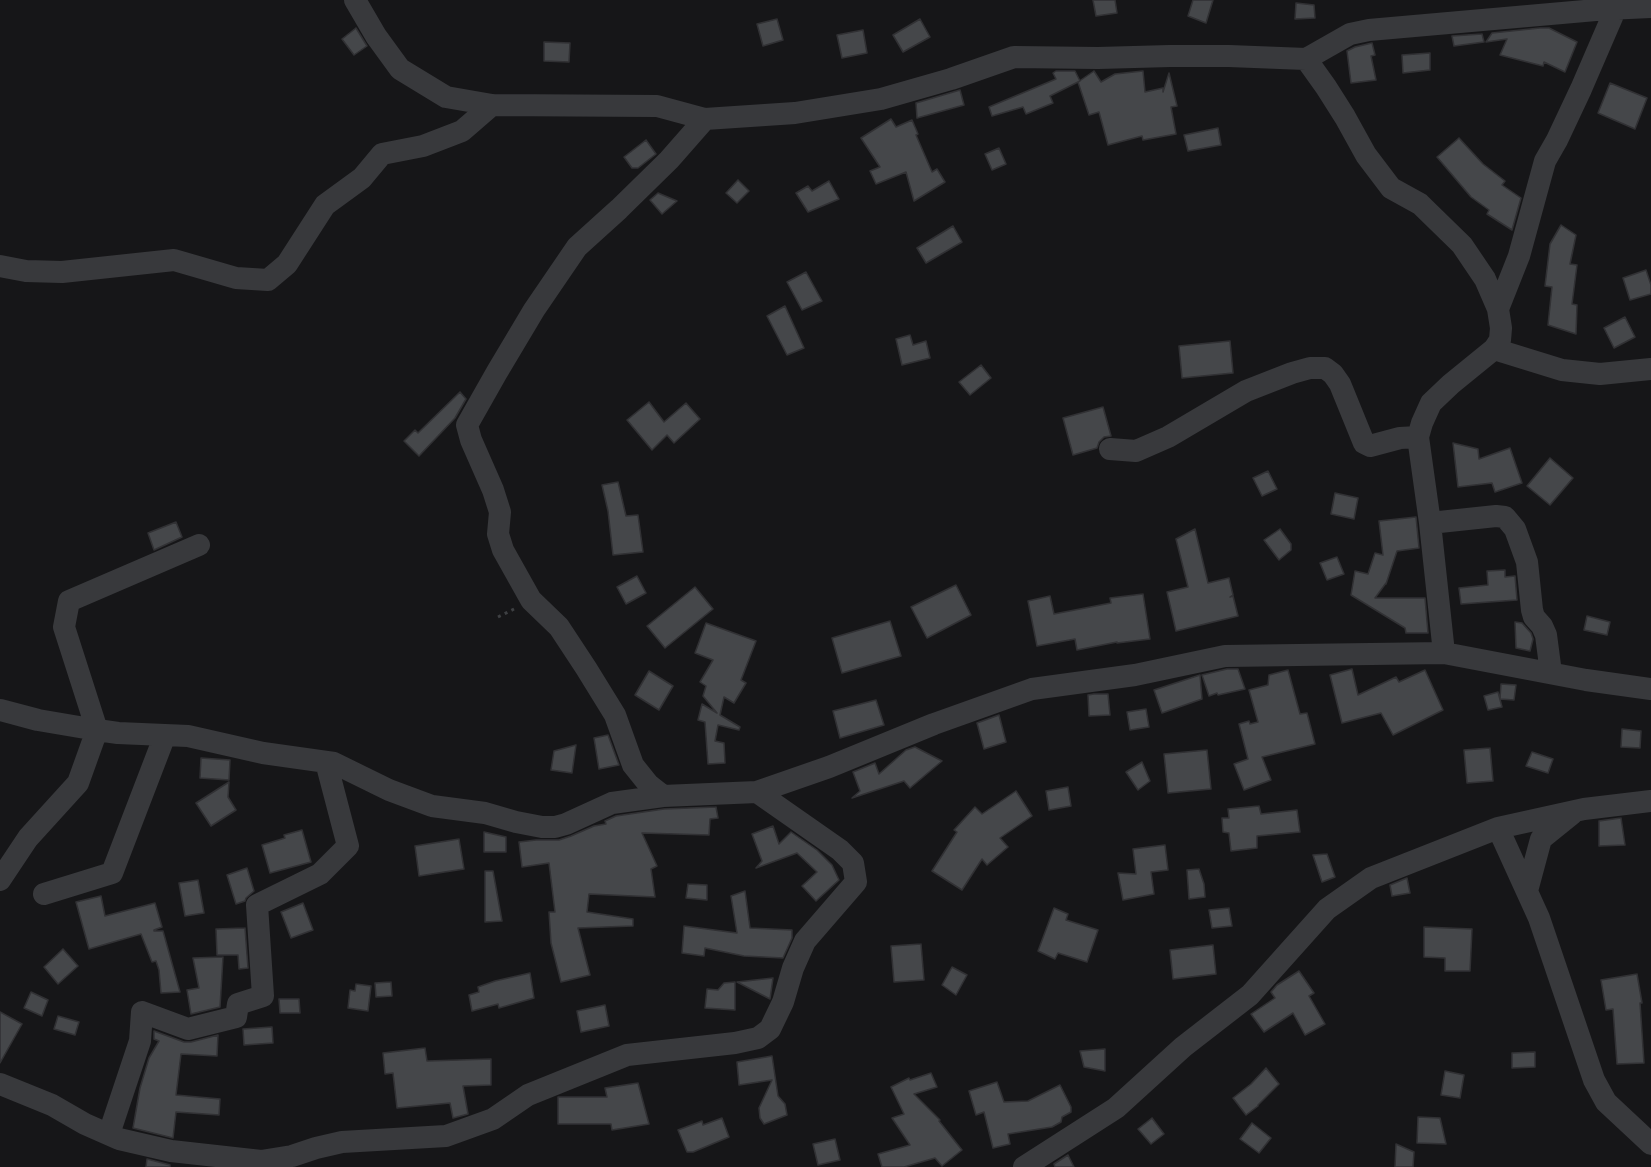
<!DOCTYPE html>
<style>
body{margin:0}
canvas{display:block;background:#161618}
</style>
<canvas width="1651" height="1167"></canvas>
<script>
const c = document.querySelector('canvas').getContext('2d');
c.lineJoin = 'round';
function paint(path, color) {
  c.fillStyle = color;
  c.fill(path, 'evenodd');
}
function shape(rows) {
  const path = new Path2D();
  for (const r of rows) {
    path.moveTo(r[0], r[1]);
    for (let i = 2; i < r.length; i += 2) path.lineTo(r[i], r[i + 1]);
  }
  return path;
}
function stroke(path, color, width, dash) {
  c.strokeStyle = color;
  c.lineWidth = width;
  c.lineCap = dash ? 'butt' : 'round';
  c.setLineDash(dash || []);
  c.stroke(path);
}
const building = shape([
 [1093,0,1115,0,1117,13,1096,16,1093,0],
 [1193,0,1213,0,1206,23,1188,16,1193,0],
 [1296,3,1314,5,1315,18,1295,19,1296,3],
 [777,19,783,40,763,46,757,24,777,19],
 [920,19,930,37,903,52,893,35,920,19],
 [356,28,367,46,354,55,342,39,356,28],
 [1540,28,1549,28,1577,42,1565,72,1544,62,1543,66,1500,55,1507,39,1486,42,1492,33,1540,28],
 [863,30,867,53,842,58,837,35,863,30],
 [1482,34,1484,42,1454,46,1452,36,1482,34],
 [544,42,570,43,569,62,544,61,544,42],
 [1372,43,1375,55,1371,56,1376,80,1351,83,1347,51,1355,47,1372,43],
 [1430,53,1430,70,1403,73,1402,55,1430,53],
 [1056,71,1075,71,1080,81,1050,96,1053,103,1026,114,1023,107,992,116,989,107,1056,79,1053,73,1056,71],
 [1094,71,1101,82,1115,74,1143,71,1145,92,1163,88,1163,92,1169,73,1177,106,1171,107,1176,134,1143,140,1142,136,1108,145,1099,112,1089,115,1078,82,1094,71],
 [1610,83,1647,98,1635,129,1598,113,1610,83],
 [960,90,964,105,917,118,916,103,960,90],
 [891,119,896,127,912,120,918,134,916,135,932,172,937,169,945,182,914,201,906,172,876,184,870,171,880,167,861,138,891,119],
 [1218,128,1221,145,1188,151,1184,135,1218,128],
 [1459,138,1483,164,1505,181,1502,185,1521,198,1512,230,1487,214,1489,210,1471,197,1437,157,1459,138],
 [646,140,656,154,638,168,632,168,624,157,646,140],
 [999,148,1006,164,992,170,985,154,999,148],
 [738,180,749,191,737,203,726,193,738,180],
 [829,181,839,199,808,212,796,193,808,186,812,191,829,181],
 [658,193,677,201,662,214,650,200,658,193],
 [1561,225,1576,235,1570,264,1577,265,1572,304,1577,305,1576,334,1548,325,1552,287,1545,286,1550,244,1561,225],
 [953,226,962,242,926,263,917,248,953,226],
 [1646,270,1651,285,1651,294,1630,300,1623,278,1646,270],
 [806,272,822,301,802,310,787,282,806,272],
 [785,306,804,348,787,355,767,316,785,306],
 [1625,317,1635,337,1614,348,1604,328,1625,317],
 [910,335,913,345,926,341,930,358,902,365,896,339,910,335],
 [1230,341,1233,373,1182,378,1179,346,1230,341],
 [981,365,991,378,970,395,959,382,981,365],
 [460,392,466,399,455,418,419,456,404,441,415,430,418,433,460,392],
 [649,402,664,422,686,403,700,419,674,443,667,435,652,450,627,420,649,402],
 [1103,407,1111,436,1104,437,1099,442,1097,448,1073,455,1063,418,1103,407],
 [1453,443,1478,449,1479,459,1510,448,1522,483,1495,492,1492,483,1458,487,1453,443],
 [1550,458,1573,478,1550,505,1527,486,1550,458],
 [1268,471,1277,489,1262,496,1253,478,1268,471],
 [618,482,626,516,638,515,643,552,613,555,608,511,602,485,618,482],
 [1335,493,1358,498,1354,519,1331,514,1335,493],
 [1416,517,1419,548,1397,551,1386,584,1386,583,1375,598,1425,598,1428,633,1406,633,1405,628,1351,595,1355,571,1368,574,1375,553,1383,555,1379,521,1416,517],
 [176,522,182,537,154,550,148,533,176,522],
 [1195,529,1208,583,1229,578,1233,595,1230,597,1233,596,1238,616,1176,631,1167,592,1188,587,1176,539,1195,529],
 [1280,529,1291,544,1291,550,1279,560,1264,540,1280,529],
 [1337,557,1344,574,1327,580,1320,563,1337,557],
 [1505,570,1505,577,1515,576,1517,600,1461,604,1459,588,1488,585,1487,571,1505,570],
 [637,576,646,593,626,604,617,587,637,576],
 [956,585,971,615,927,638,911,607,956,585],
 [695,587,713,609,665,648,647,626,695,587],
 [1143,594,1150,639,1117,643,1117,642,1077,650,1075,639,1037,646,1028,601,1050,596,1054,614,1111,603,1110,598,1143,594],
 [1587,616,1610,622,1607,635,1584,630,1587,616],
 [890,621,901,656,842,673,832,638,890,621],
 [1515,622,1522,623,1531,633,1533,639,1530,651,1516,648,1515,622],
 [706,623,756,641,741,680,746,683,734,703,724,697,720,715,740,727,739,730,718,725,715,741,724,743,725,763,708,764,705,722,698,720,702,704,717,713,703,696,706,686,700,682,713,660,695,653,706,623],
 [1227,669,1238,669,1245,689,1218,695,1217,693,1209,696,1202,675,1227,669],
 [1352,669,1358,695,1396,677,1399,682,1425,670,1443,710,1393,735,1381,713,1342,723,1330,675,1352,669],
 [1288,670,1300,714,1307,713,1315,744,1262,757,1271,780,1244,790,1234,764,1248,759,1239,724,1249,721,1250,724,1258,722,1249,690,1268,685,1269,675,1288,670],
 [649,671,673,686,659,710,635,695,649,671],
 [1200,675,1202,699,1162,713,1154,690,1200,675],
 [1501,684,1516,685,1514,700,1500,699,1501,684],
 [1498,692,1502,707,1488,710,1484,696,1498,692],
 [1094,694,1108,694,1110,715,1089,716,1088,695,1094,694],
 [876,700,884,725,840,738,833,711,876,700],
 [1146,709,1149,727,1130,730,1127,712,1146,709],
 [999,715,1006,742,984,749,977,723,999,715],
 [1622,729,1641,731,1640,748,1621,747,1622,729],
 [608,735,619,765,599,769,594,738,608,735],
 [576,745,572,773,551,770,554,751,576,745],
 [915,747,942,761,910,788,904,781,852,798,860,791,853,772,875,763,879,774,906,750,915,747],
 [1490,748,1493,781,1467,783,1464,750,1490,748],
 [1207,750,1211,789,1168,793,1164,754,1207,750],
 [1532,752,1553,759,1548,773,1526,766,1532,752],
 [201,758,230,760,229,780,200,778,201,758],
 [1142,762,1150,781,1138,790,1126,772,1142,762],
 [229,782,228,797,236,810,211,826,196,803,229,782],
 [1068,787,1071,806,1049,810,1046,791,1068,787],
 [1016,791,1032,816,1000,838,1008,847,987,865,982,859,962,890,932,871,957,832,954,830,975,807,982,814,1016,791],
 [1259,806,1261,814,1297,810,1300,832,1257,836,1257,848,1231,851,1229,833,1223,832,1222,818,1229,818,1228,809,1259,806],
 [716,807,718,818,710,819,709,835,642,833,657,866,651,869,655,897,589,894,587,912,633,919,633,926,578,928,590,975,561,982,551,943,549,912,555,912,549,863,522,867,519,842,536,840,559,840,571,836,594,826,606,824,605,821,616,816,664,809,716,807],
 [1621,818,1625,845,1599,846,1599,821,1621,818],
 [773,826,779,844,791,832,817,850,832,865,839,880,816,901,802,886,817,872,797,853,756,868,762,861,752,834,773,826],
 [302,830,311,862,270,873,262,845,285,838,284,835,302,830],
 [484,832,506,837,506,852,484,852,484,832],
 [459,839,464,869,419,876,415,846,459,839],
 [1165,845,1168,870,1151,872,1154,894,1123,900,1118,873,1136,874,1133,849,1165,845],
 [1327,854,1335,877,1322,882,1313,855,1327,854],
 [247,868,254,891,246,898,245,901,236,904,227,875,247,868],
 [1199,869,1204,884,1205,897,1189,899,1187,870,1199,869],
 [485,871,493,871,502,921,485,922,485,871],
 [1407,878,1410,893,1392,896,1390,885,1407,878],
 [198,880,204,913,185,916,179,883,198,880],
 [688,884,707,885,707,900,686,898,688,884],
 [745,891,750,928,792,930,792,938,783,958,744,956,705,948,704,956,682,953,684,926,737,933,731,896,745,891],
 [101,896,105,916,155,903,162,927,154,930,154,931,163,931,180,992,161,993,159,970,156,961,152,962,141,934,89,949,76,902,101,896],
 [303,903,313,930,291,938,281,912,303,903],
 [1054,908,1068,914,1066,920,1098,930,1087,962,1058,953,1055,959,1038,951,1054,908],
 [1229,908,1232,926,1212,928,1209,910,1229,908],
 [1424,927,1472,929,1470,971,1445,971,1445,958,1424,957,1424,927],
 [245,928,248,968,239,969,238,955,217,955,216,929,245,928],
 [921,944,924,980,894,982,891,946,921,944],
 [1213,945,1216,974,1173,979,1170,950,1213,945],
 [63,949,78,966,58,984,44,967,63,949],
 [223,957,220,1007,191,1014,187,990,199,988,193,958,223,957],
 [952,967,967,975,956,995,942,985,952,967],
 [1299,971,1314,993,1309,996,1325,1024,1305,1035,1293,1013,1264,1032,1251,1014,1275,998,1271,992,1277,985,1299,971],
 [530,973,534,998,499,1008,498,1004,472,1011,469,995,479,992,478,987,495,981,530,973],
 [1637,974,1642,1003,1640,1003,1644,1063,1617,1064,1613,1009,1606,1010,1601,980,1637,974],
 [773,978,770,999,737,982,773,978],
 [391,982,392,996,376,997,375,983,391,982],
 [735,982,735,1010,705,1008,707,989,718,990,724,983,735,982],
 [356,984,371,986,368,1011,348,1008,350,990,355,991,356,984],
 [31,992,48,1000,42,1016,24,1008,31,992],
 [279,999,299,999,300,1013,280,1013,279,999],
 [605,1005,609,1026,581,1032,577,1011,605,1005],
 [0,1012,22,1024,0,1063,0,1012],
 [58,1016,79,1022,75,1035,54,1029,58,1016],
 [272,1027,273,1043,244,1045,243,1029,272,1027],
 [154,1031,184,1042,191,1042,218,1035,217,1056,181,1054,176,1095,220,1099,219,1115,176,1112,173,1138,133,1128,140,1088,149,1058,159,1041,154,1039,154,1031],
 [425,1048,427,1061,491,1059,491,1085,463,1086,468,1114,453,1118,450,1103,397,1108,393,1073,385,1074,383,1053,425,1048],
 [1105,1049,1105,1071,1084,1067,1080,1051,1105,1049],
 [1535,1052,1535,1067,1512,1068,1512,1053,1535,1052],
 [772,1056,778,1096,785,1104,787,1115,764,1124,760,1118,759,1108,772,1080,739,1085,737,1062,772,1056],
 [1266,1068,1279,1084,1258,1105,1258,1106,1246,1115,1233,1098,1251,1084,1266,1068],
 [1445,1071,1464,1075,1460,1098,1441,1095,1445,1071],
 [931,1073,937,1087,914,1094,940,1120,939,1121,962,1150,942,1166,935,1158,904,1167,882,1167,878,1154,910,1145,892,1118,904,1114,891,1087,909,1078,910,1080,931,1073],
 [997,1082,1004,1102,1028,1101,1060,1085,1071,1107,1071,1112,1062,1117,1061,1122,1052,1127,1008,1134,1010,1144,993,1148,984,1112,976,1115,969,1091,997,1082],
 [638,1083,649,1124,612,1130,611,1124,558,1124,558,1097,607,1097,605,1088,638,1083],
 [1418,1117,1440,1118,1446,1144,1417,1143,1418,1117],
 [722,1118,729,1137,693,1152,687,1152,678,1130,702,1121,703,1125,722,1118],
 [1152,1118,1164,1134,1151,1144,1138,1129,1152,1118],
 [1252,1123,1271,1138,1259,1153,1240,1139,1252,1123],
 [835,1139,840,1160,818,1165,813,1144,835,1139],
 [1396,1144,1414,1152,1413,1167,1395,1167,1396,1144],
 [1068,1155,1074,1167,1055,1167,1054,1164,1068,1155],
 [147,1159,170,1165,170,1167,146,1167,147,1159]
]);
paint(building, '#45474a');
stroke(building, '#313134', 1.5);
stroke(shape([
 [498,617,514,609]
]), '#3e4043', 3, [3, 4.5]);
stroke(shape([
 [355,0,376,36,400,69,446,97,492,105,657,106,705,119,795,113,881,99,951,79,1014,57,1098,58,1170,56,1229,56,1306,59,1326,87,1345,117,1366,155,1391,188,1420,204,1462,245,1485,279,1498,309,1501,328,1500,340,1494,349,1451,384,1431,403,1422,423,1418,437,1430,523,1444,653],
 [1306,59,1350,34,1369,30,1607,9,1651,7],
 [0,266,26,271,62,272,174,260,236,278,268,280,287,264,325,205,362,178,382,154,423,146,462,131,492,105],
 [1498,309,1519,256,1545,161,1557,140,1581,89,1616,8],
 [1494,349,1562,370,1600,374,1651,369],
 [1110,449,1136,451,1168,437,1246,391,1292,373,1310,368,1325,368,1333,374,1340,384,1364,443,1370,446,1400,438,1418,437],
 [1430,523,1496,516,1505,517,1515,529,1527,562,1532,610,1534,617,1542,626,1546,635,1551,673],
 [0,710,38,720,97,730,118,733,188,736,263,753,334,763,389,790,432,806,485,813,516,822,542,827,555,827,566,824,612,803,663,796,757,792,829,767,934,724,1032,689,1135,675,1225,656,1444,653,1586,680,1651,689],
 [663,796,649,785,633,765,615,715,586,668,559,627,531,600,503,550,498,534,500,512,493,490,471,440,467,425,497,372,534,310,577,247,619,209,669,160,705,119],
 [1498,828,1539,918,1594,1080,1606,1102,1651,1144],
 [0,880,28,838,78,783,97,730,64,627,69,601,199,545],
 [1527,891,1541,839,1572,814],
 [44,894,112,873,165,735],
 [0,1084,52,1105,85,1124,119,1139,171,1151,261,1161,292,1156,316,1148,342,1142,446,1136,493,1119,528,1095,627,1055,735,1043,758,1038,770,1029,783,1002,793,968,805,941,856,882,853,863,840,850,757,792],
 [109,1134,140,1041,142,1012,188,1029,236,1017,238,1004,263,996,257,905,320,874,348,846,326,762],
 [1024,1167,1116,1108,1183,1047,1250,995,1327,909,1371,878,1498,828,1584,809,1651,801]
]), '#38393c', 22);
</script>
